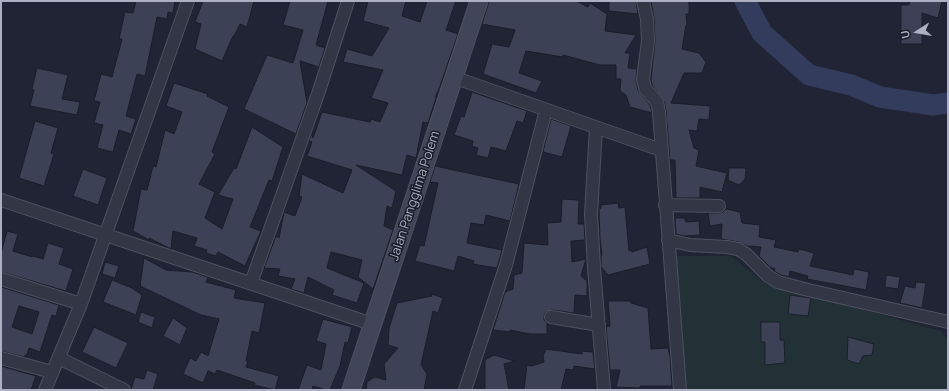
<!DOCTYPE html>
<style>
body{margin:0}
#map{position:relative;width:949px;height:391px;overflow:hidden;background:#202434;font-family:Manrope,sans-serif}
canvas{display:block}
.frame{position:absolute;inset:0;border:2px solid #adb0c2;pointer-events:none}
.north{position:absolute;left:897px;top:12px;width:40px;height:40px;-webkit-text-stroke:3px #181c29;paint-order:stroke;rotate:258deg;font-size:11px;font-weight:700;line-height:16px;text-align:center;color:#adb0c2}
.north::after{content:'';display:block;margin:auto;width:14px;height:18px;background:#adb0c2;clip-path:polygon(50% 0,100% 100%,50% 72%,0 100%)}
</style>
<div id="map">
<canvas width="949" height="391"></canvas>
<div class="frame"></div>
<div class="north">U</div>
</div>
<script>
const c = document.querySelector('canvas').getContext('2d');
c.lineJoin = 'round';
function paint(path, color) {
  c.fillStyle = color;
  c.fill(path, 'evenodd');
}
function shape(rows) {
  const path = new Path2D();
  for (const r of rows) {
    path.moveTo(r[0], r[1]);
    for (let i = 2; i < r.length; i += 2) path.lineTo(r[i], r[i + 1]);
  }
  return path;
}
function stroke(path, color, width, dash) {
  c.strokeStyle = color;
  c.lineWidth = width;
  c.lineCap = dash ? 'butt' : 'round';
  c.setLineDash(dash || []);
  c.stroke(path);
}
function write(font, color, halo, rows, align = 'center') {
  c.font = font + ' Manrope,sans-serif';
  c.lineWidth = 3;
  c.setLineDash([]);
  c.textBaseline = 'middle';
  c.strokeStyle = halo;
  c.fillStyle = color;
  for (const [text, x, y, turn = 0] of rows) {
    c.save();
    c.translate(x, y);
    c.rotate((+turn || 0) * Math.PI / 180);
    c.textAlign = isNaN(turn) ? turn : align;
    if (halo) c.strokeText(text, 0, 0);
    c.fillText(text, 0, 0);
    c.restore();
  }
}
paint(shape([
 [673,256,731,256,764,283,941,331,948,341,948,390,685,390]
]), '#223136');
stroke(shape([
 [745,1,762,33,809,75,851,85,880,97,933,105,948,103]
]), '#333c5c', 21);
const building = shape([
 [136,1,175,1,173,13,168,12,167,19,157,17,145,76,137,74,126,116,136,119,131,134,119,130,113,152,97,148,103,125,94,123,100,102,94,101,101,74,112,77,122,39,119,39,125,12,133,13,136,1],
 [203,1,254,1,247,27,240,24,234,36,233,36,222,61,195,49,201,24,195,22,203,1],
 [290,1,328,1,316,45,325,48,319,67,300,61,307,103,296,134,244,109,267,55,293,63,303,30,283,25,290,1],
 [368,1,406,1,402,16,420,22,427,1,456,1,446,30,458,34,439,89,435,97,436,98,428,123,423,122,416,158,407,155,402,175,356,165,396,191,392,208,387,206,384,226,393,230,373,289,358,277,362,260,331,252,327,268,364,283,357,303,332,295,334,290,308,277,304,293,291,289,295,279,278,276,280,269,264,268,276,236,279,238,284,212,295,216,302,197,299,196,302,174,343,193,352,170,307,156,312,142,309,141,312,133,313,138,322,112,370,122,371,119,380,122,388,103,371,98,383,70,343,62,347,49,372,56,389,28,363,21,368,1],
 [489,1,576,1,588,7,590,3,607,14,605,31,636,35,625,53,630,53,628,68,637,69,636,80,638,90,650,105,652,113,630,107,626,95,620,91,621,79,616,79,616,65,600,65,563,55,563,57,526,51,519,73,542,81,536,93,483,74,492,44,509,47,515,30,482,24,489,1],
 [609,1,636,1,638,14,609,11,609,1],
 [651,1,689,1,689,14,686,14,687,25,686,25,682,49,699,53,706,62,702,73,684,73,671,103,710,106,709,120,699,119,697,131,689,130,694,148,699,150,696,166,727,173,722,192,700,187,700,198,676,198,675,160,670,160,666,111,664,101,652,85,651,79,655,41,654,19,651,1],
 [910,1,942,1,938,18,922,13,922,44,901,44,901,5,909,5,910,1],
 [37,68,68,75,62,99,80,102,77,115,30,106,34,90,32,89,37,68],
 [174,83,208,94,207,96,229,107,212,152,215,154,199,184,215,192,205,218,222,229,233,199,218,195,234,168,236,169,252,127,283,147,272,181,269,180,250,227,261,231,245,266,218,252,216,256,206,253,207,250,194,246,197,238,173,231,171,249,149,238,149,240,133,231,141,189,147,190,153,166,156,167,165,130,174,134,182,112,166,106,174,83],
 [472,92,527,111,523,123,517,121,506,151,491,147,488,158,476,155,478,148,472,146,473,141,454,135,461,116,464,117,472,92],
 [551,119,571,126,562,157,543,152,551,119],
 [35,121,58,128,51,153,54,154,44,186,19,178,35,121],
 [435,166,519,184,510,221,486,215,484,225,471,223,467,243,502,250,497,268,473,264,474,261,458,256,454,271,415,261,420,245,424,246,438,183,430,182,435,166],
 [729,168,746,168,745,179,739,185,728,180,729,168],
 [83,169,107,178,98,205,73,196,83,169],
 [562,199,579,200,578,224,584,224,585,240,571,241,572,262,586,259,581,276,587,281,587,296,575,295,574,313,552,310,546,312,544,316,544,320,547,323,547,334,530,334,510,330,510,332,493,330,505,292,513,289,514,275,522,273,524,243,548,245,547,223,561,222,562,199],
 [618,203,619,208,625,207,629,251,632,250,632,252,647,247,650,264,608,275,601,267,601,256,602,255,600,239,599,209,601,208,601,205,618,203],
 [726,209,740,212,742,223,760,225,759,237,776,240,774,247,798,252,799,249,814,253,810,266,853,275,854,269,869,272,866,290,807,279,808,276,790,271,789,277,781,275,774,271,775,269,770,267,759,256,761,247,747,246,739,242,721,239,722,224,710,226,708,213,719,213,723,212,726,209],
 [675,218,684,218,686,222,699,221,700,235,684,236,676,234,675,218],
 [7,231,18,234,13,251,32,257,33,256,43,259,48,243,64,248,59,264,73,269,66,291,1,272,1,253,7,231],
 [144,258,166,270,192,272,208,277,206,282,236,290,234,298,265,303,259,333,252,331,246,361,248,361,246,367,279,376,275,390,254,385,255,383,217,370,215,374,208,371,203,383,183,374,190,358,196,361,201,352,208,356,219,319,201,315,140,286,144,258],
 [105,262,119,266,115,278,102,274,105,262],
 [886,275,900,277,898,289,885,287,886,275],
 [112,280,132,288,142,295,136,315,103,302,112,280],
 [916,282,926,283,922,308,900,303,905,286,915,288,916,282],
 [1,287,59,305,56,316,52,315,40,352,29,348,27,355,25,355,24,357,1,351,1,287],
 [19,306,39,312,32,334,12,327,19,306],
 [432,294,443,298,438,313,433,311,421,365,427,374,424,390,366,390,367,382,375,377,386,380,384,364,398,348,388,345,389,328,397,303,432,296,432,294],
 [790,295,811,298,808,316,788,314,790,295],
 [608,301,630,301,631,303,648,308,651,349,668,348,670,356,672,386,640,386,640,388,616,387,620,370,610,370,606,327,610,326,608,301],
 [141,312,155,317,152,328,138,322,141,312],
 [173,318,187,328,180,345,163,336,173,318],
 [323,319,352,327,348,343,345,342,340,366,330,390,326,390,313,386,312,390,298,390,307,365,321,370,326,344,316,341,323,319],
 [761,322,780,322,780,340,784,340,785,363,765,365,765,342,761,342,761,322],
 [94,327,128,343,116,368,82,352,94,327],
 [848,337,874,344,872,355,863,356,859,364,847,360,848,337],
 [546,349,582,354,582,351,593,352,595,369,574,366,573,370,566,369,561,390,524,390,527,365,532,366,544,362,543,356,546,349],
 [494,355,515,361,504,364,509,390,485,390,485,360,494,355],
 [1,366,36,376,31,390,1,390,1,366],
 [147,370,158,374,153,390,131,390,135,377,144,379,147,370]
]);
paint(building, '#3c4155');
stroke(building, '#1a1e2b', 1);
const street = shape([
 [643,1,647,19,648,41,643,79,645,88,657,102,659,112,680,390],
 [453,77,661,150],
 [596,128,591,214,594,268,604,390],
 [1,200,372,324],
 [665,205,719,206],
 [668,240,690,245,727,247,738,249,746,254,768,276,778,282,808,290,948,322],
 [1,279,81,304],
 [251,283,318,94,348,1],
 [551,317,599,325],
 [1,358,52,372],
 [59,358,124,390],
 [45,390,81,304,188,1],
 [465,390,506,265,546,110]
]);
const secondary = shape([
 [351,390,479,1]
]);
stroke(street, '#4d5160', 14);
stroke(secondary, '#4d5160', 19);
stroke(street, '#333645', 12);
stroke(secondary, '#414558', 17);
write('13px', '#adb0c2', '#181c29', [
 ["Jalan Pangglima Polem",415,196,-72]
]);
</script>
